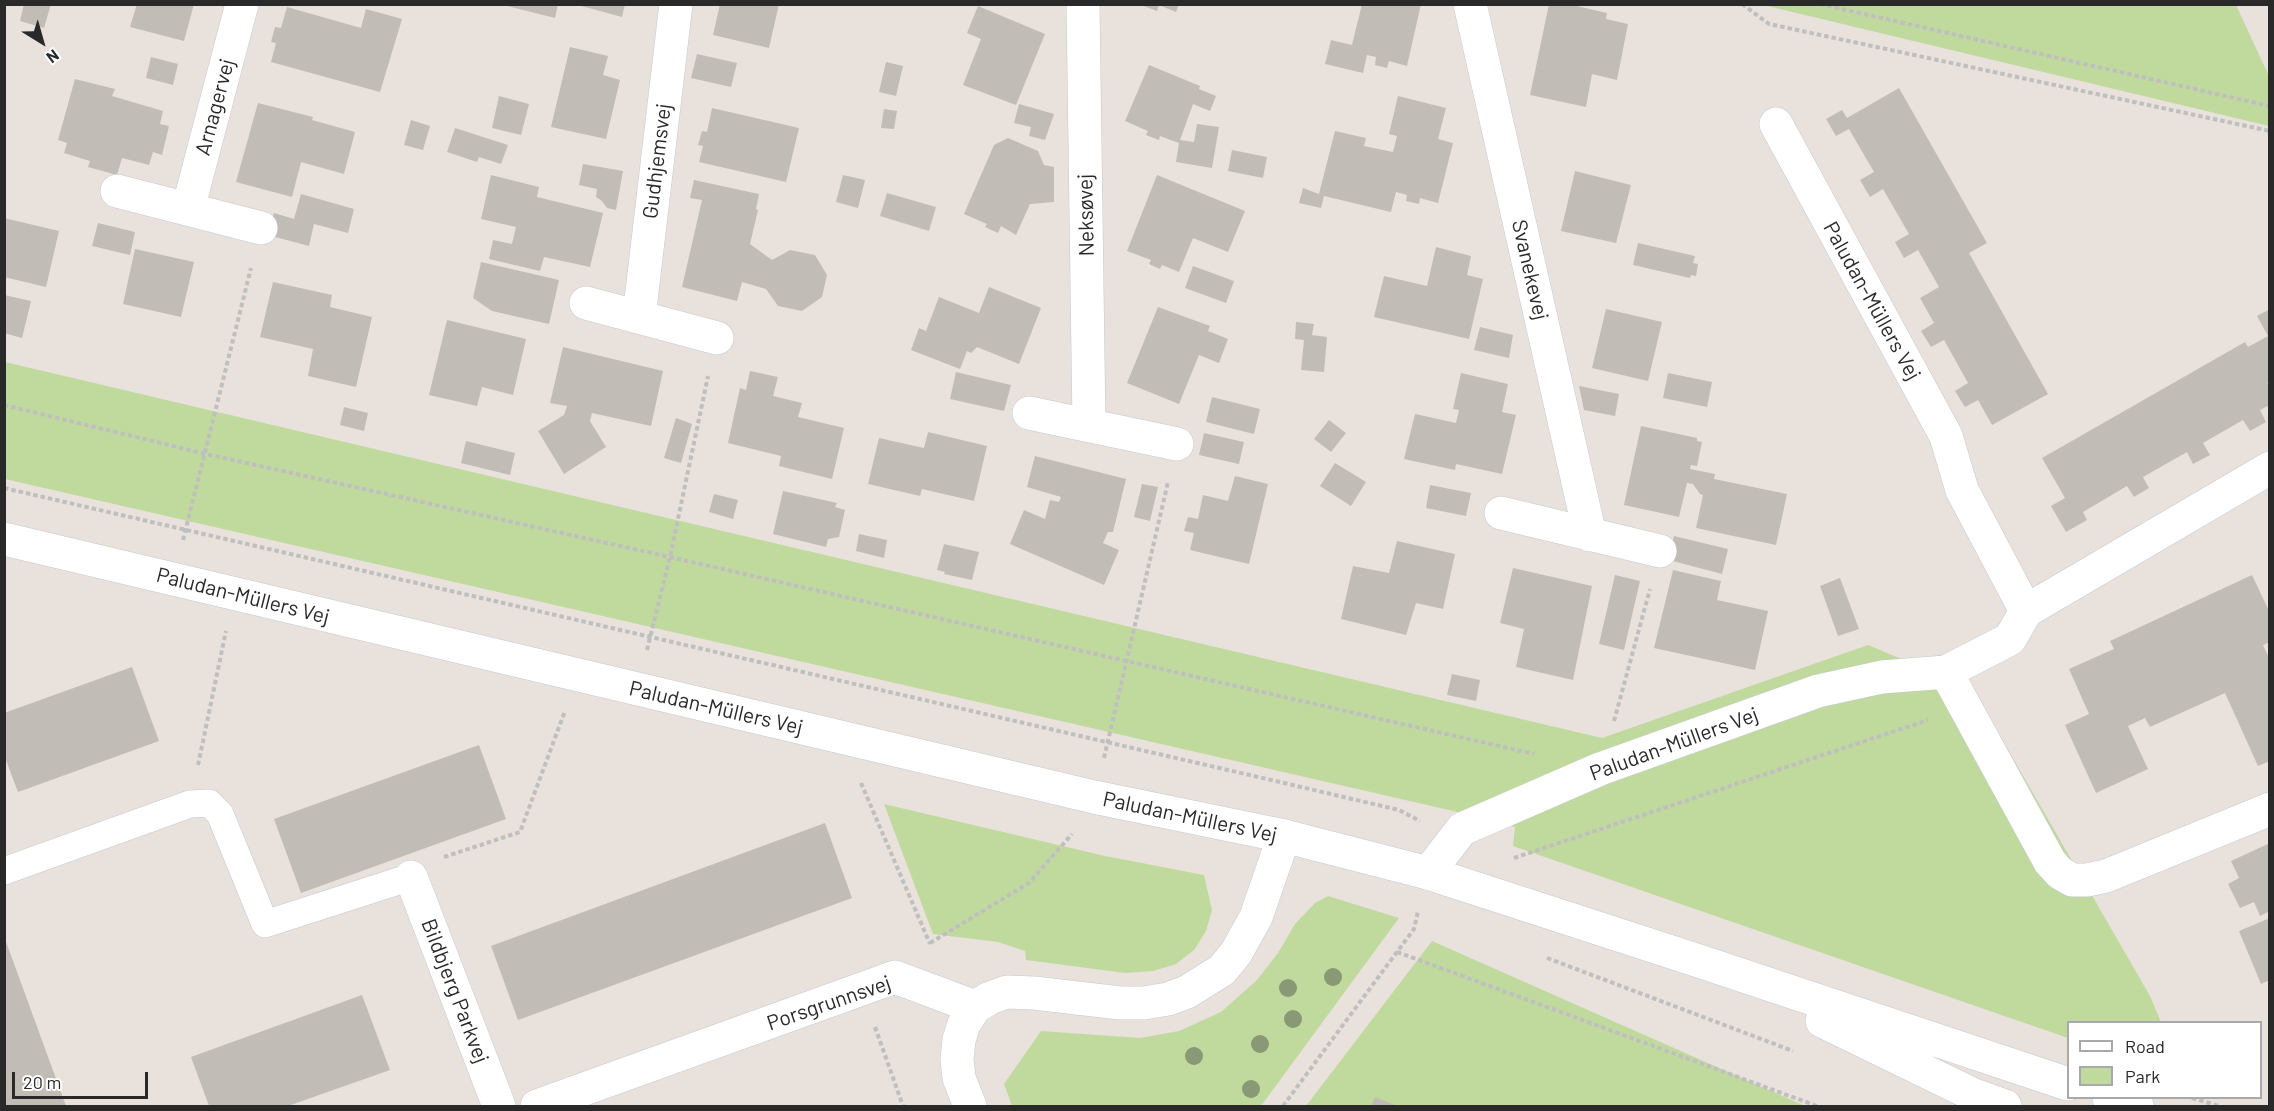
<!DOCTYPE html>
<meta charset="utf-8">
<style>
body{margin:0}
#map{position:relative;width:2274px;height:1111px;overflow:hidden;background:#e9e1dc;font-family:Barlow,sans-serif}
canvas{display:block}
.frame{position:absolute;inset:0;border:6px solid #292929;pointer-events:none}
.legend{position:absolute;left:2067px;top:1021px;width:195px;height:78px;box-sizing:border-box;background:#fff;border:2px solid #a9a9a9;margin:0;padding:8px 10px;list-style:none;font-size:18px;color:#292929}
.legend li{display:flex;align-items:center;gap:12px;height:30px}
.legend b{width:30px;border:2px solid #a9a9a9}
.north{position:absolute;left:12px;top:12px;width:60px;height:60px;-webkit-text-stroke:4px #fff;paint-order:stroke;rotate:143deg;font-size:16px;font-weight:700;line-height:24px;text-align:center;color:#292929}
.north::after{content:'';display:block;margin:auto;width:21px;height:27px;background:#292929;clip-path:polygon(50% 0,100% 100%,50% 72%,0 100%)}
.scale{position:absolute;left:12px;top:1072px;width:136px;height:27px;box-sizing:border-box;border:3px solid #292929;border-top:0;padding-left:8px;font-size:18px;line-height:21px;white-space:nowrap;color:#292929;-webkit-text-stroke:4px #fff;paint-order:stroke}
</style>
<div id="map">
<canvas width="2274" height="1111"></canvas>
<div class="frame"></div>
<ul class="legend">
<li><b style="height:8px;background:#fff"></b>Road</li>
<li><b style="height:16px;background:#c0da9e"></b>Park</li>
</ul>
<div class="north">N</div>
<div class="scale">20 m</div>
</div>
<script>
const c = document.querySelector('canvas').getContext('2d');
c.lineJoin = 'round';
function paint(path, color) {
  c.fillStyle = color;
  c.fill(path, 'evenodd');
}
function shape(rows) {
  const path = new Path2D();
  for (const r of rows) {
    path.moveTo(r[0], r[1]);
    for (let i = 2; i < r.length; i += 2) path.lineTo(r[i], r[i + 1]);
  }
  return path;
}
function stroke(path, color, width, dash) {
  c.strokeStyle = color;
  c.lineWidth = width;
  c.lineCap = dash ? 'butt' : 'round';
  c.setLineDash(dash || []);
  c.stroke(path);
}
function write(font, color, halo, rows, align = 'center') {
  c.font = font + ' Barlow,sans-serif';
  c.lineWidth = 4.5;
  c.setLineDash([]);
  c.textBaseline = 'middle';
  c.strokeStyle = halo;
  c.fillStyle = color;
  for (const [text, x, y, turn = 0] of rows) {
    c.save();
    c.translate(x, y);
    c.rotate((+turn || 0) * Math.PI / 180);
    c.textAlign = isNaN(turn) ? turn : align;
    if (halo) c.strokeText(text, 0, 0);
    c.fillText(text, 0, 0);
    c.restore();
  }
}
paint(shape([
 [1763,5,2236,5,2269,76,2269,126],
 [5,362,1602,738,1868,645,1973,689,2150,996,2161,1022,2068,1022,2068,1038,1513,846,1515,827,1449,810,5,479],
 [884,804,1105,856,1204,875,1212,910,1206,931,1194,950,1176,964,1153,971,1125,973,1026,960,1025,951,998,942,933,934],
 [1328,896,1399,918,1261,1106,1012,1106,1004,1084,1041,1031,1140,1038,1179,1031,1221,1012,1257,980,1278,953,1295,924,1315,903],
 [1432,941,1805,1106,1306,1106]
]), '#c0da9e');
paint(shape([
 [24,4,51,4,44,28,20,21],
 [137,4,194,4,184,41,130,27],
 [499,4,558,4,555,18],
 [574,4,625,4,622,17],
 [720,4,779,4,769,48,713,35],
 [1157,4,1179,4,1176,12,1159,5,1157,11,1141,5],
 [1362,4,1421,4,1407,66,1389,61,1387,68,1375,65,1376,57,1367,55,1363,73,1325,64,1331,40,1352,45],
 [1549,4,1568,4,1607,13,1606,19,1628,24,1617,80,1592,74,1586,107,1530,95],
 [978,6,1045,34,1016,105,963,85,981,39,967,33],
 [287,7,361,28,366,9,402,19,380,92,271,62,276,43,271,42,275,27,281,28],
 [570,47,608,56,603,75,620,80,606,139,551,127],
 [697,54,737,63,731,87,691,78],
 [151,57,178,64,173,85,146,78],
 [886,62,903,66,896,96,879,92],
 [1149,65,1200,86,1199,89,1216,96,1210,111,1193,104,1180,140,1194,142,1197,124,1219,127,1212,168,1176,162,1179,143,1160,136,1159,140,1146,135,1148,131,1125,121],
 [75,79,115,89,112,96,163,111,160,124,169,126,162,155,153,152,149,165,122,158,117,175,88,167,90,161,64,153,67,143,58,140],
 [1899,88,1987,243,1969,253,2048,394,1992,425,1978,400,1965,407,1955,391,1968,383,1944,340,1931,347,1921,331,1934,323,1920,298,1939,287,1918,250,1904,258,1895,242,1909,234,1883,189,1870,197,1860,180,1874,172,1849,129,1836,136,1826,119,1842,110,1847,118],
 [499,96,529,104,521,135,492,128],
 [1398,96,1446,108,1438,139,1453,143,1438,203,1420,198,1419,204,1406,201,1407,195,1396,192,1391,212,1324,196,1321,208,1299,203,1303,188,1319,194,1335,131,1366,138,1364,146,1393,152,1397,136,1389,134],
 [258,103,313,117,312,120,355,132,344,174,301,162,292,197,236,182],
 [1019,104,1054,114,1045,140,1029,136,1031,127,1014,123],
 [712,108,799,128,786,182,699,162,703,146,698,145,702,131,707,132],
 [884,109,897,111,894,129,881,128],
 [411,120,430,126,423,150,404,145],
 [455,128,508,145,501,164,479,157,477,162,447,152],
 [1008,138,1038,151,1044,165,1054,167,1054,202,1030,204,1016,235,1001,226,998,233,985,227,987,224,964,214,994,145],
 [1232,150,1267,157,1263,178,1228,171],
 [583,164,623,171,616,210,607,208,602,201,596,197,597,189,579,185],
 [1575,171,1631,185,1616,243,1561,231],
 [491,175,539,187,537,197,603,213,590,267,544,257,540,271,489,259,493,240,512,244,516,227,481,219],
 [843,175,865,180,858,208,836,202],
 [1157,175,1245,211,1228,252,1193,238,1179,272,1162,265,1160,269,1149,264,1151,260,1127,251],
 [694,180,759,194,756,209,758,210,750,244,772,260,790,250,815,255,827,275,822,297,802,311,778,306,766,289,742,282,737,301,682,287,702,200,690,198],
 [887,193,936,207,929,231,880,216],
 [301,194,354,209,348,233,314,224,309,246,268,235,274,213,294,219],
 [4,218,59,231,46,287,4,277],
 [98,223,135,232,130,255,92,246],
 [1638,243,1695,256,1693,263,1698,264,1696,276,1691,275,1690,278,1633,265],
 [1436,247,1471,256,1467,275,1483,279,1469,339,1374,317,1384,276,1427,286],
 [135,249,194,262,181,317,123,304],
 [481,262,559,280,549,324,492,311,473,298],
 [1193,266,1234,281,1226,303,1185,288],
 [273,282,332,295,330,307,372,317,356,387,308,376,313,349,260,337],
 [989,287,1041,308,1019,364,977,347,971,353,967,351,960,369,911,350,919,328,926,331,939,297,979,313],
 [4,295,31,301,22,338,4,333],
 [1158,307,1210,326,1208,331,1228,339,1219,363,1199,355,1179,404,1127,383],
 [1606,309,1662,322,1648,381,1592,368],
 [2270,309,2270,382,2267,383,2270,386,2270,405,2260,410,2266,422,2250,431,2243,420,2203,443,2210,455,2193,464,2187,452,2143,477,2149,488,2134,497,2127,486,2083,512,2087,520,2066,532,2051,506,2065,498,2042,458,2245,342,2248,347,2268,336,2257,316],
 [447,320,526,339,513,395,482,387,477,406,429,395],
 [1296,322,1314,324,1312,335,1327,337,1324,372,1301,370,1304,340,1295,339],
 [1480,327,1513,335,1509,358,1474,350],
 [563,347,663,371,651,426,592,413,590,421,606,447,564,474,538,431,564,415,567,406,550,403],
 [750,371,778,377,773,396,802,403,798,417,844,428,832,479,779,466,781,456,728,443,740,388,746,390],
 [956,372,1011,385,1004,411,950,399],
 [1461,373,1508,384,1502,412,1516,415,1502,474,1456,464,1455,470,1404,459,1415,414,1456,423,1459,410,1453,409],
 [1668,373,1712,382,1707,407,1663,398],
 [1579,386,1619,394,1615,416,1584,410],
 [1212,397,1260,409,1254,434,1206,422],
 [344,407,368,413,364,431,340,425],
 [676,418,692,424,681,463,664,458],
 [1329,420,1346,433,1331,452,1314,439],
 [1641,426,1697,438,1697,441,1702,442,1697,466,1691,465,1690,469,1715,474,1714,479,1787,494,1776,545,1696,528,1703,495,1700,494,1693,484,1687,483,1679,517,1624,505],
 [928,432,987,446,974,501,922,489,920,496,868,484,879,438,924,448],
 [1204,433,1244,442,1239,464,1199,455],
 [466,441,515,453,510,475,461,463],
 [1035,456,1126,479,1113,532,1108,532,1103,543,1119,550,1104,585,1010,544,1024,510,1045,519,1050,500,1059,502,1061,497,1027,487],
 [1335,463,1366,482,1351,506,1320,486],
 [1235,476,1268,484,1249,564,1190,550,1194,533,1184,531,1188,517,1198,519,1203,495,1228,501],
 [1142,484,1158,487,1150,521,1134,517],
 [1430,485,1471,493,1466,516,1426,508],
 [783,491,837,503,835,507,845,510,839,537,828,539,826,547,773,534],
 [714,494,738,500,733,519,709,512],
 [859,534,887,540,884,558,856,551],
 [1674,536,1728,549,1722,574,1669,560],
 [1397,541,1455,554,1443,609,1416,603,1406,635,1341,619,1353,566,1389,573],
 [944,544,979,552,972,580,944,574,945,572,937,570],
 [1513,568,1592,586,1573,680,1516,667,1524,629,1500,623],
 [1673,570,1721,581,1717,600,1768,611,1755,670,1654,648],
 [1615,575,1640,581,1624,650,1599,644],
 [2252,575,2270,613,2270,642,2263,645,2270,660,2270,761,2258,766,2225,693,2150,727,2145,718,2128,726,2148,769,2096,793,2065,725,2089,714,2069,669,2114,649,2110,641],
 [1840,578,1859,629,1838,636,1820,586],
 [132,667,159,741,18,792,4,755,4,713],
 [1452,674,1480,680,1476,701,1447,695],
 [479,745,506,819,301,893,274,819],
 [825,823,852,898,518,1020,491,946],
 [2270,843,2270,911,2260,916,2254,902,2240,908,2228,884,2239,878,2231,861],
 [2270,918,2270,980,2261,984,2239,931],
 [5,939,66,1106,5,1106],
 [362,995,390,1070,288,1106,209,1106,191,1057],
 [1375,1097,1397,1106,1371,1106]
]), '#c2bcb7');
const lane = shape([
 [4,871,190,804,209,803,220,814,265,924,411,877]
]);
const street = shape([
 [1083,4,1089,425],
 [1470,4,1590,535],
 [1776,124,1946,436,1962,490,2026,611],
 [117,191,261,228],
 [188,209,242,4],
 [586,303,717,338],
 [639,317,676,4],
 [1029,413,1177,444],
 [1501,513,1660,551],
 [1946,672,2050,862,2060,873,2072,880,2087,880,2106,876,2270,809],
 [1428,873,1462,829,1600,769,1818,691,1882,677,1946,672,2010,639,2026,611,2270,468],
 [411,877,499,1106],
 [537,1106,895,977,975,1007,990,998,1007,992,1034,993,1120,1003,1144,1003,1168,999,1187,992,1222,970,1236,953,1256,917,1284,836],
 [970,1106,959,1078,957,1059,959,1040,964,1024,975,1007]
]);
const secondary = shape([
 [4,539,1094,797,1284,836,1428,873,1699,961,2068,1084],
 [1822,1021,1974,1095,2005,1106],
 [2109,1098,2137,1106]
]);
stroke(lane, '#c4c9d1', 28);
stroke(street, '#c4c9d1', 34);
stroke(secondary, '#c4c9d1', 34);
stroke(shape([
 [1742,4,1769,24,2270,131],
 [1820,4,2270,106],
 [4,405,206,454,670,557,1534,754],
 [4,488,1267,779,1399,810,1420,821],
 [183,540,251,268],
 [647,650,670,557,708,376],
 [1614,721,1650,589],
 [1104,758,1168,482],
 [198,765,226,631],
 [861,783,930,944],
 [444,857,520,832,565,711],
 [1514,858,1928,720],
 [930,943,1029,883,1072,834],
 [1397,952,1817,1106],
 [1547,958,1793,1051],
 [875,1027,903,1106],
 [2192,1098,2219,1106],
 [1283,1106,1414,929,1418,911]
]), '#bfbfbf', 4, [4.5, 3]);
stroke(lane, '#fff', 27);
stroke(street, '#fff', 33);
stroke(secondary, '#fff', 33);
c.fillStyle = '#899875';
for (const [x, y] of [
 [1333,977],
 [1288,988],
 [1293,1019],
 [1260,1044],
 [1194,1056],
 [1251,1089]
]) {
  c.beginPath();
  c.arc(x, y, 9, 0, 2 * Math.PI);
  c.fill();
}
write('21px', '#292929', '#fff', [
 ["Arnagervej",215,107,-75],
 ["Gudhjemsvej",657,161,-83],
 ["Neksøvej",1086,215,-91],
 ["Svanekevej",1530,270,77],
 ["Paludan-Müllers Vej",1872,301,61],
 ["Paludan-Müllers Vej",243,596,14],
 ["Paludan-Müllers Vej",716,708,13],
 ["Paludan-Müllers Vej",1674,744,-20],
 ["Paludan-Müllers Vej",1190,817,12],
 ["Bildbjerg Parkvej",455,991,69],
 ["Porsgrunnsvej",829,1003,-19]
]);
</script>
